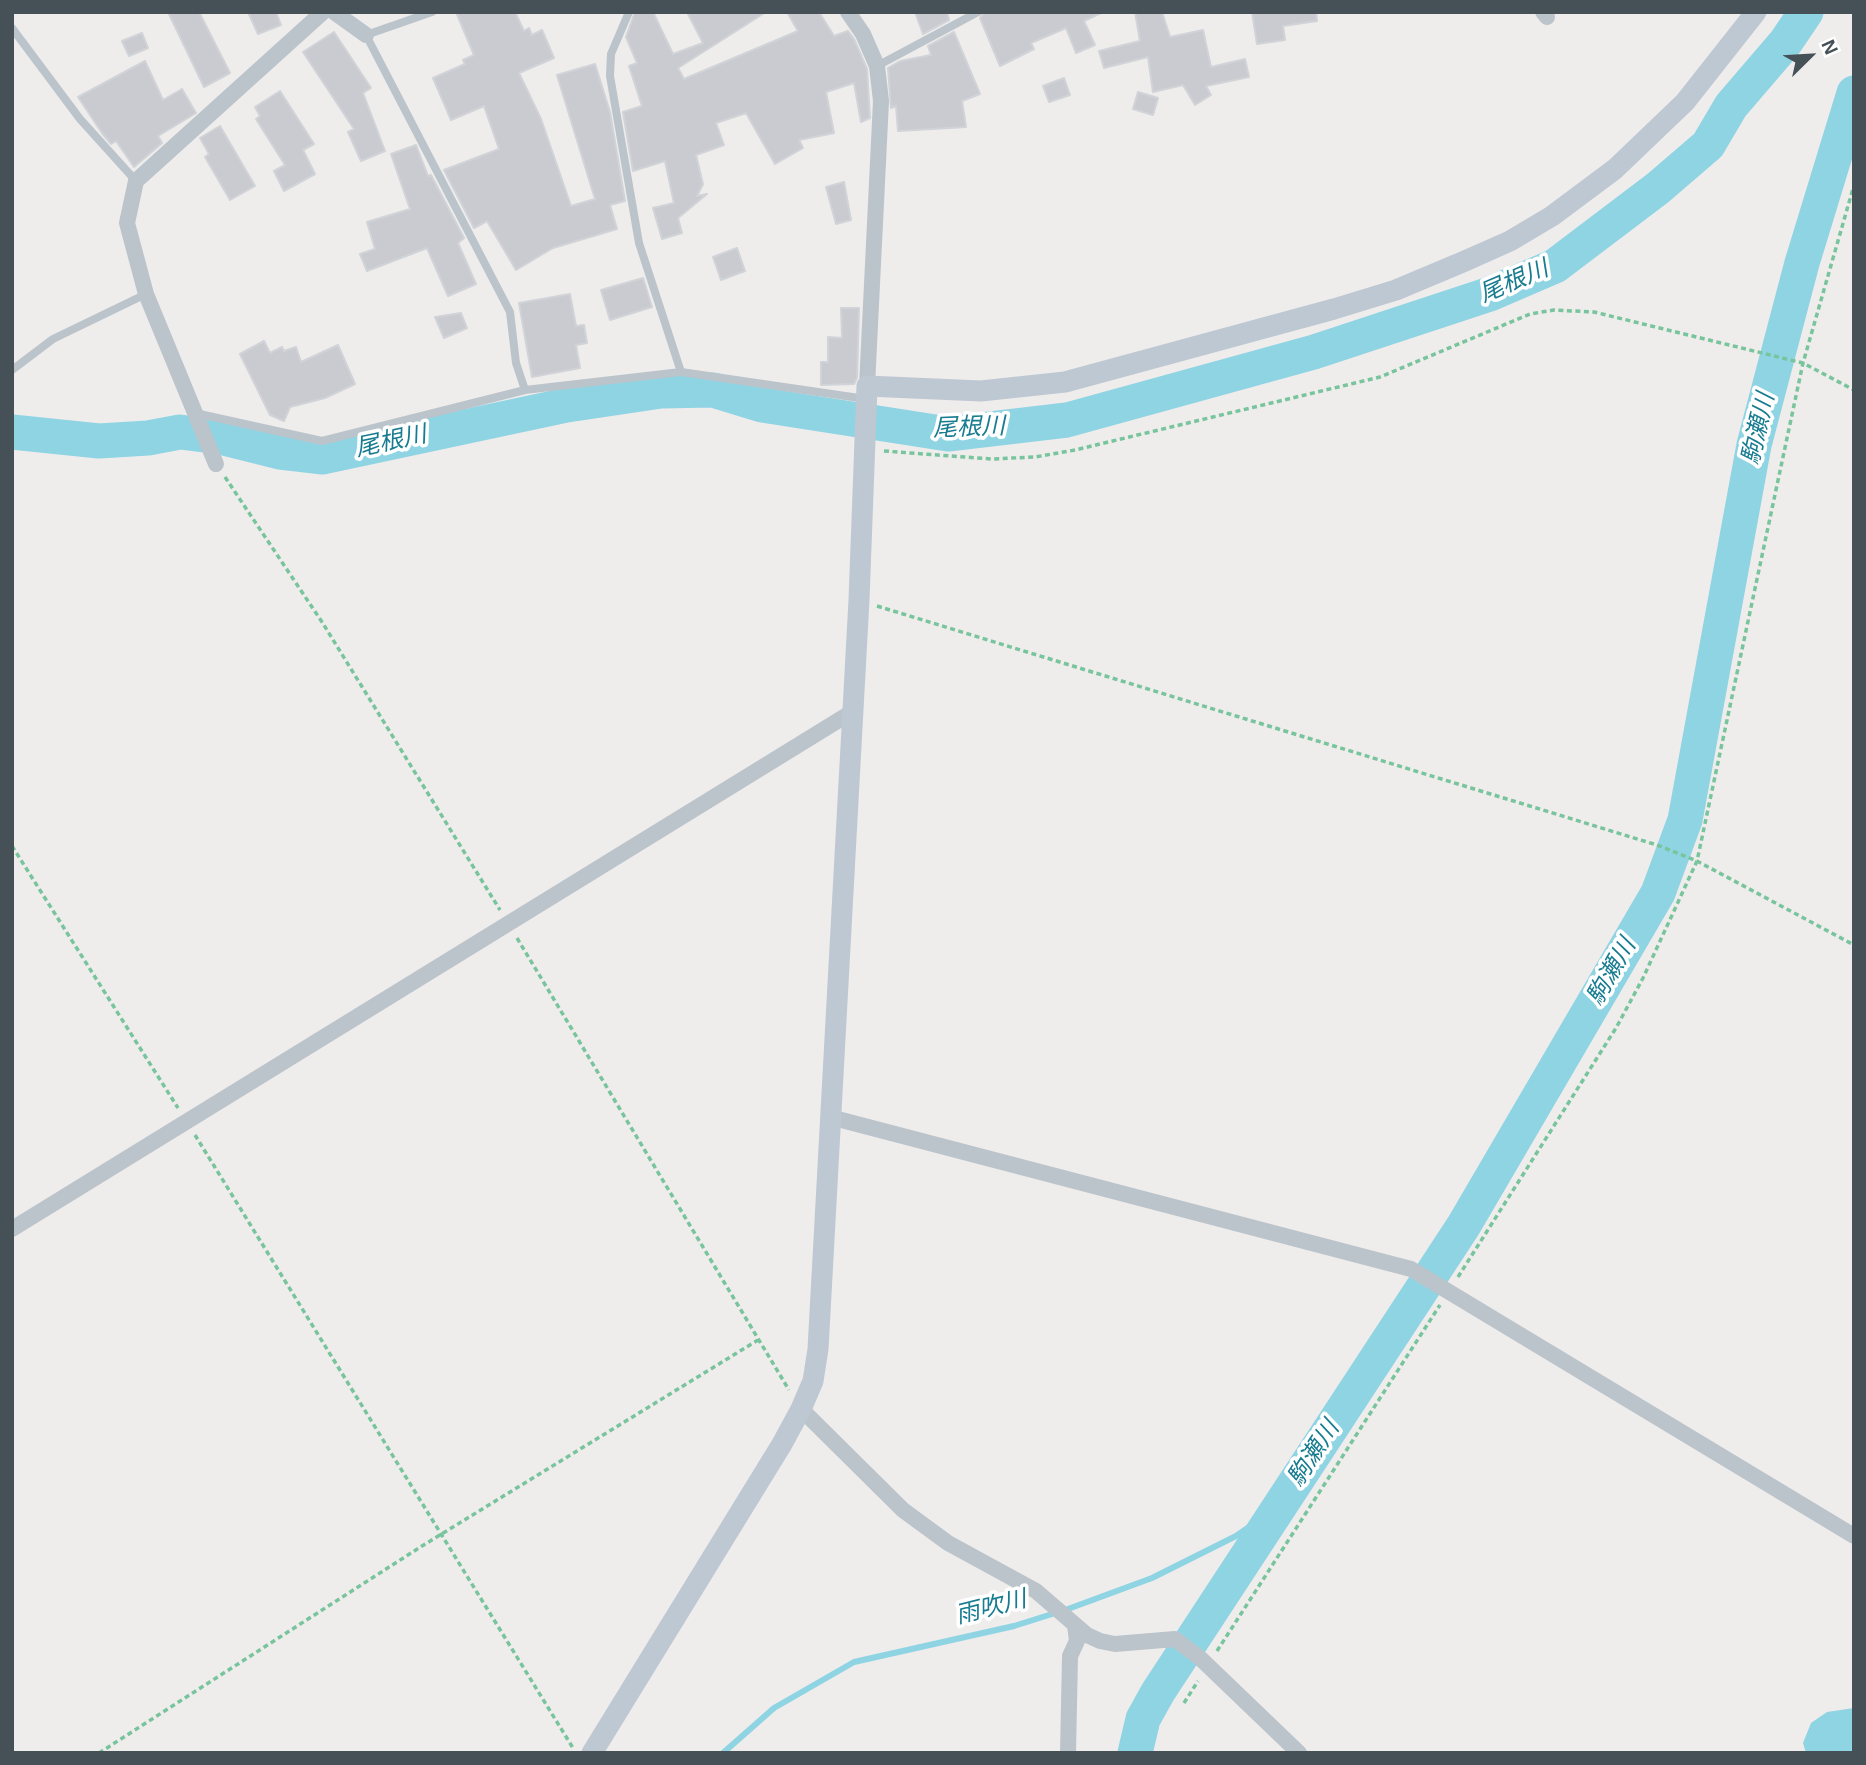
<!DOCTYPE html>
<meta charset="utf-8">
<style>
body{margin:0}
#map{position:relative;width:1866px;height:1765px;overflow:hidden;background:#efecec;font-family:Helvetica,sans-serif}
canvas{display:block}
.frame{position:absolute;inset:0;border:14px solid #465057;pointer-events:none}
.north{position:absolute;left:1775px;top:21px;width:70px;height:70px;-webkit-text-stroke:5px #fff;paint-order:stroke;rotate:66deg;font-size:19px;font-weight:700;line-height:28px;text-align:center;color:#465057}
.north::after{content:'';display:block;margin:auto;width:24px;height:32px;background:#465057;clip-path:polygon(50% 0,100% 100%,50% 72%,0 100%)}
</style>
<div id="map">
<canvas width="1866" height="1765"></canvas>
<div class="frame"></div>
<div class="north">N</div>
</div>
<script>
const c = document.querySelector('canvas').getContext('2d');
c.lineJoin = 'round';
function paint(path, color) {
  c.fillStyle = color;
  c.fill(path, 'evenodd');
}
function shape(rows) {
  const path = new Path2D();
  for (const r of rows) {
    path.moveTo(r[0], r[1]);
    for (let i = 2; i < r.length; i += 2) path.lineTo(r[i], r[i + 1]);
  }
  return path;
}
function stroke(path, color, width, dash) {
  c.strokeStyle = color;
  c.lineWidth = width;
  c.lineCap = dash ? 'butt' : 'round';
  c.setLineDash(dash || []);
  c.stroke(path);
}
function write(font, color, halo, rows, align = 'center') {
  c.font = font + ' Helvetica,"Noto Sans JP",sans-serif';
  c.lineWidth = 7;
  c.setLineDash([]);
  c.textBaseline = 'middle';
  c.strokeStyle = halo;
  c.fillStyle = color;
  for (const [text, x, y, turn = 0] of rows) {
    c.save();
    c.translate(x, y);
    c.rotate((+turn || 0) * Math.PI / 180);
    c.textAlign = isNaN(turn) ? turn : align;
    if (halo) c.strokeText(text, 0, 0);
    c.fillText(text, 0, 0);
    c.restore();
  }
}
paint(shape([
 [1854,1708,1854,1753,1806,1753,1803,1743,1811,1723,1827,1712]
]), '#8ed4e3');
stroke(shape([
 [723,1753,774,1708,854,1662,1014,1626,1068,1609,1152,1578,1236,1536,1275,1509]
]), '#8ed4e3', 6);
stroke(shape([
 [12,432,99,441,148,438,180,432,220,437,280,452,323,457,567,405,661,391,713,390,762,405,948,434,1067,420,1314,352,1490,294,1555,266,1658,188,1708,145,1731,106,1785,43,1806,12],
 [1135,1753,1143,1719,1158,1692,1464,1225,1658,893,1685,820,1754,445,1802,263,1854,93]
]), '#8ed4e3', 35);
const building = shape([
 [168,12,199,12,230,73,204,87,168,12],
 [248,12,276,12,281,25,258,34,248,12],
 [456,12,515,12,524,31,529,28,532,35,542,30,554,58,519,73,541,119,571,206,595,199,557,75,595,64,610,112,625,201,610,205,617,229,553,248,516,270,487,221,474,228,444,170,499,149,484,106,451,120,433,78,465,64,463,60,474,55,456,12],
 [635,12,653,12,673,54,703,43,687,12,766,12,678,68,684,79,798,31,787,12,819,12,834,36,848,31,854,39,867,69,870,118,861,122,854,83,826,92,834,133,799,140,803,148,775,164,746,113,716,123,724,145,696,155,703,184,697,196,707,194,678,218,682,233,662,239,653,208,674,203,665,161,633,171,623,112,642,106,629,66,637,63,626,37,635,12],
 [915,12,947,12,949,20,923,34,915,12],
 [984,12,1103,12,1084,21,1095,45,1076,53,1066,28,1031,43,1034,49,1000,66,980,18,984,12],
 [1135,12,1162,12,1170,37,1203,30,1211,67,1245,59,1249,77,1206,86,1211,95,1195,105,1183,85,1153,92,1148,57,1104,68,1099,51,1140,41,1135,12],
 [1252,12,1316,12,1317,21,1283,26,1285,40,1257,44,1252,12],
 [334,32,371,88,363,93,385,151,361,161,348,132,354,129,303,52,334,32],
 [954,32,980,94,962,101,966,127,898,131,896,106,891,108,888,68,900,61,931,55,928,46,954,32],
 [142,33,148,48,129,56,122,41,142,33],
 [145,61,163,100,182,89,196,113,158,136,162,143,134,167,116,141,111,144,102,133,78,97,145,61],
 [1064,78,1070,95,1049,102,1043,86,1064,78],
 [280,91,314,144,303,150,315,174,284,191,274,171,285,165,256,119,260,116,255,107,280,91],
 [1138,92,1158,98,1153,115,1133,109,1138,92],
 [220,126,255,186,230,200,205,157,209,154,200,138,220,126],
 [416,145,428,176,431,175,464,238,458,243,476,284,448,296,427,248,367,271,360,254,375,249,367,222,410,209,391,154,416,145],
 [844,182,851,220,836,224,826,187,844,182],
 [737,248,745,271,721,280,713,257,737,248],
 [643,278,652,307,610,320,601,290,643,278],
 [570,294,576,326,584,325,587,343,576,345,580,368,532,377,519,303,570,294],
 [841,308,859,308,857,378,854,384,821,385,821,362,828,362,828,337,842,338,841,308],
 [461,313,467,328,444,338,435,317,461,313],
 [264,341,270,353,282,347,284,351,296,347,301,362,338,345,355,384,325,398,290,407,284,421,270,415,240,354,264,341]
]);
paint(building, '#cacbd0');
stroke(building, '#d0d3d7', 2);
stroke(shape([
 [884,451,992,459,1035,457,1075,450,1380,377,1530,314,1554,310,1594,312,1803,363,1854,390],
 [225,477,322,622,500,910],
 [877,606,1657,845,1697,861,1854,945],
 [12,846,178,1108],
 [517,938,789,1390],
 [195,1135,573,1748],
 [1458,1277,1616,1028,1643,978,1697,861,1803,363,1854,185],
 [1217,1651,1440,1305],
 [1184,1703,1198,1681],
 [99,1753,422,1546,758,1340]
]), '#78c49c', 3.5, [5, 3.5]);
stroke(shape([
 [432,12,366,35,510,312,516,363,525,390],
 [629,12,611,54,610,76,639,243,681,372],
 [12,28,80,119,136,181],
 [877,66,978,12],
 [12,370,53,339,146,294],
 [195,413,322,441,525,390,681,372,866,399]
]), '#bbc4ca', 8);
stroke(shape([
 [334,12,366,35],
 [848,12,863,34,877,66,881,101,867,386],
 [1543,12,1547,17],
 [216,464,146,294,127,223,136,181,323,12],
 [830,1117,1411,1269,1854,1536],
 [12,1229,852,712],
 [801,1409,903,1510,948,1543,1036,1591,1087,1635,1100,1641,1115,1644,1175,1639,1200,1658,1299,1753],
 [1068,1753,1070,1656,1077,1641,1075,1625]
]), '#bbc4ca', 16);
stroke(shape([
 [592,1753,782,1444,801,1409,813,1381,818,1349,859,600,867,386,981,391,1065,382,1334,309,1396,290,1465,261,1510,241,1552,216,1615,169,1685,102,1756,12]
]), '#bec8d2', 21);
write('italic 24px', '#187c91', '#fff', [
 ["尾根川",1514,282,-23],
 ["尾根川",969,428,-2],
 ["駒瀬川",1759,429,-77],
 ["尾根川",391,442,-12],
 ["駒瀬川",1612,972,-60],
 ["駒瀬川",1314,1454,-57],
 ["雨吹川",991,1608,-14]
]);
</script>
